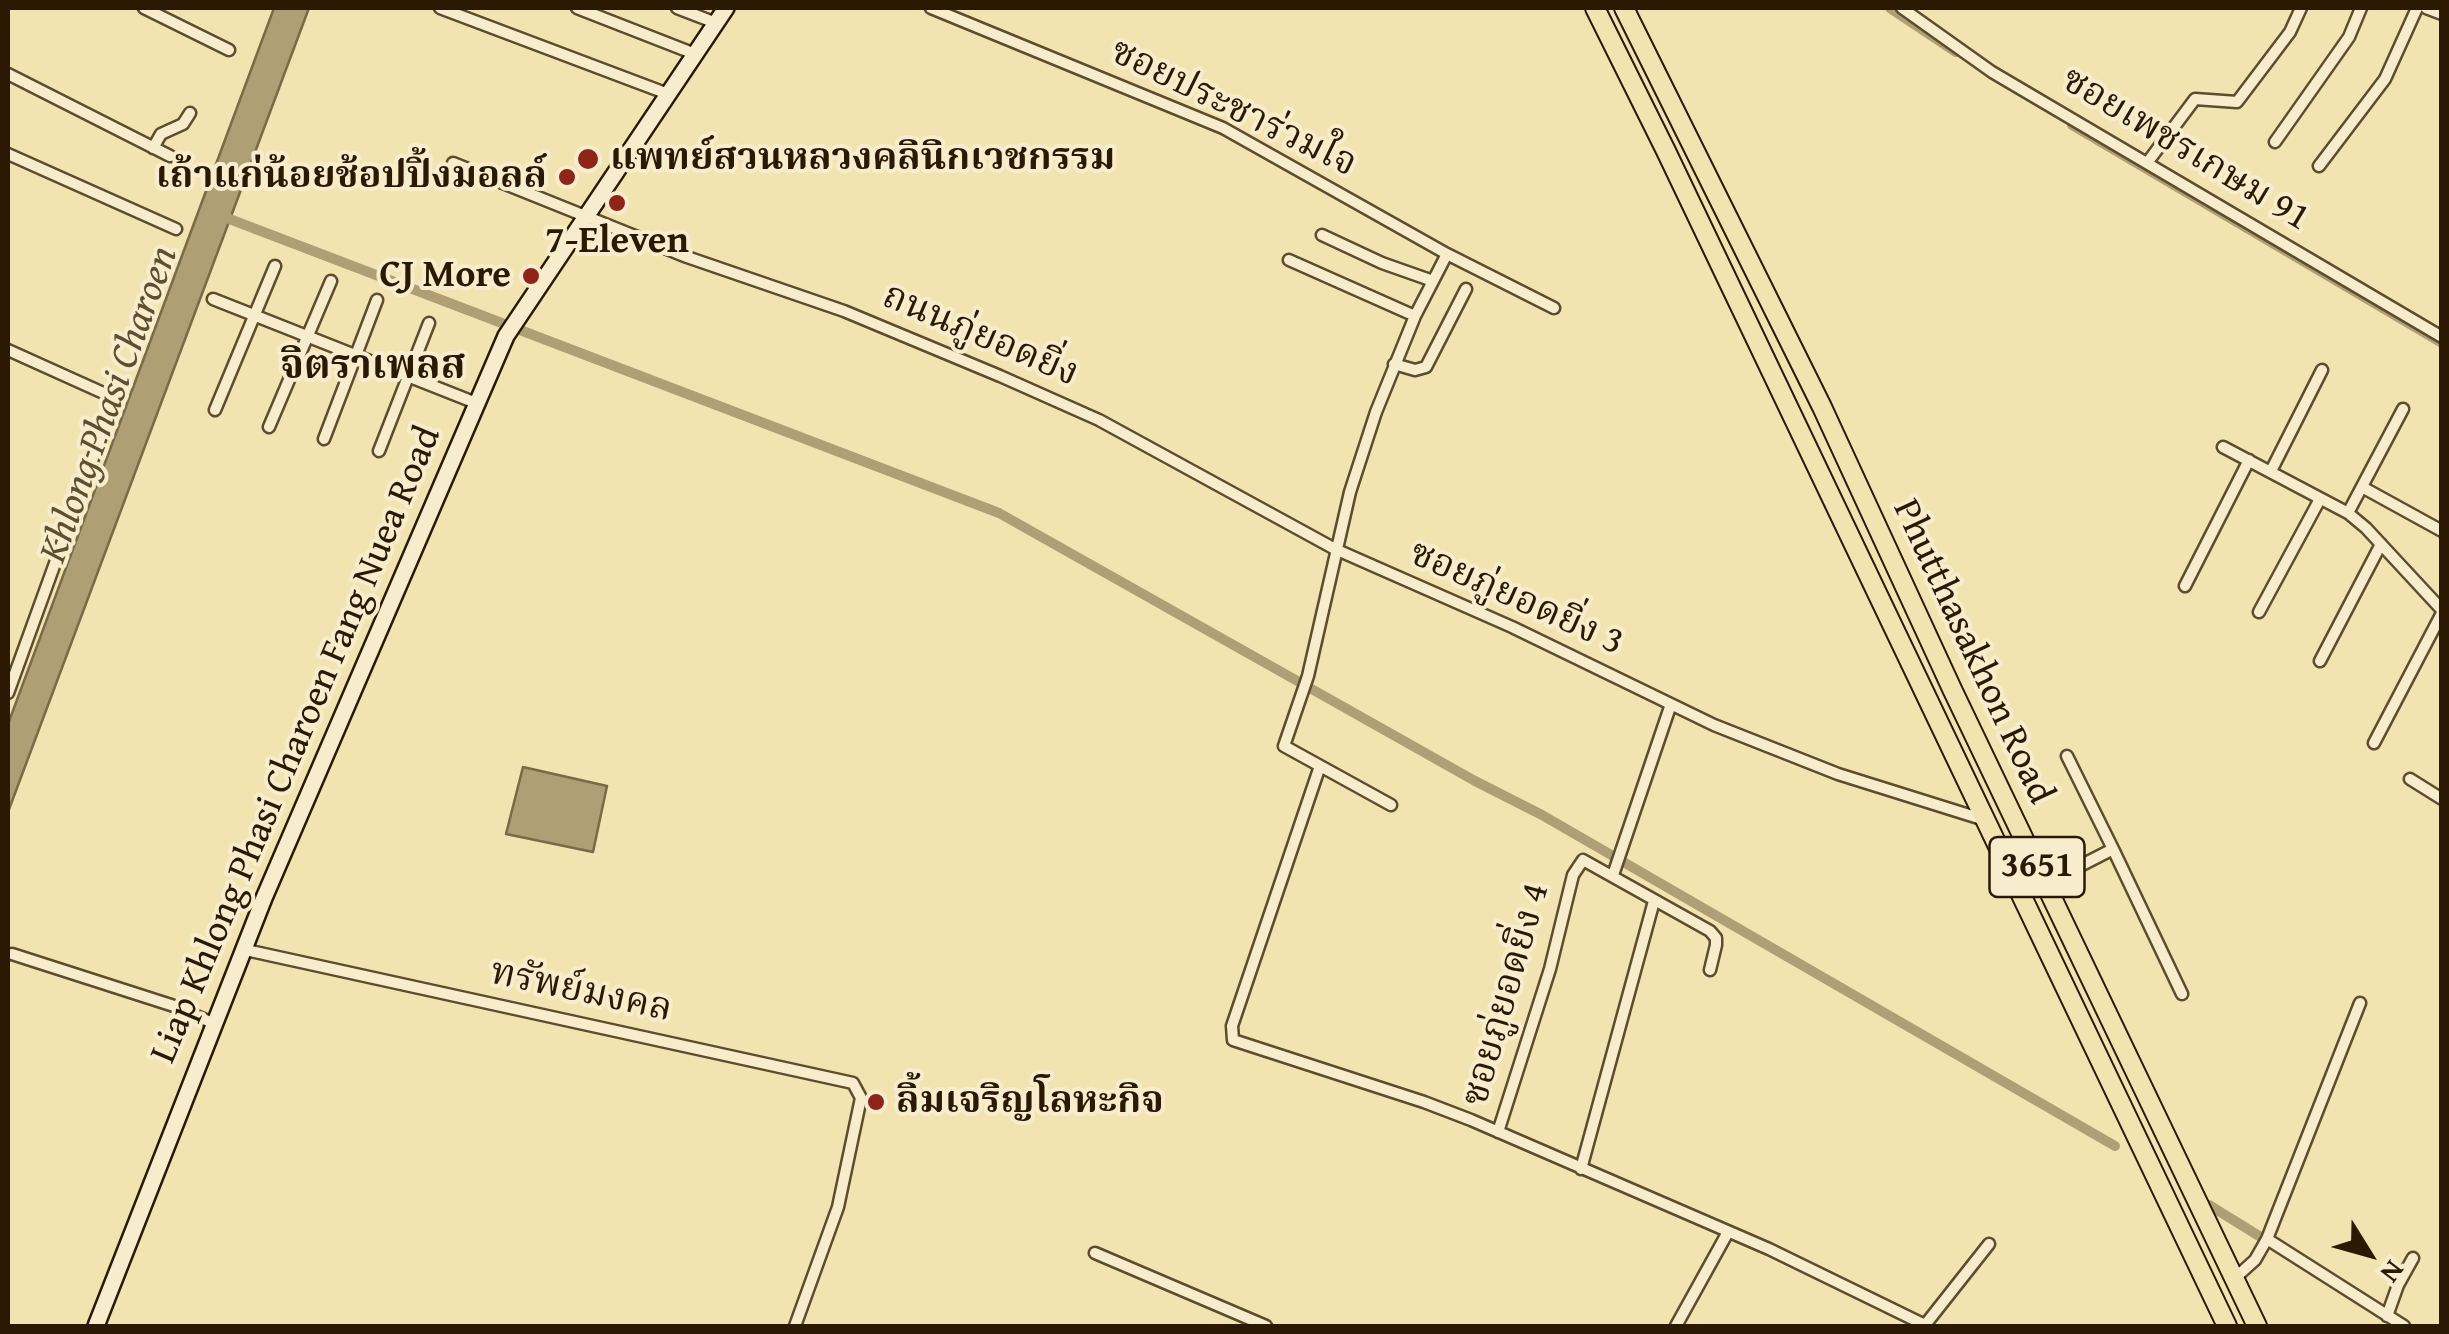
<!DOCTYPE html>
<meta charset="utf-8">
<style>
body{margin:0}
#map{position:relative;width:2449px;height:1334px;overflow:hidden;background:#f2e4b0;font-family:"Gentium Book Plus",serif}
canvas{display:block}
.frame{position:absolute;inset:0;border:10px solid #2b1a03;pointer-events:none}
.north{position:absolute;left:2319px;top:1204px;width:100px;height:100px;-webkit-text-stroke:8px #f7edcc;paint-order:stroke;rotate:127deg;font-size:28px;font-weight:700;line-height:40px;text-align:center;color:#2b1a03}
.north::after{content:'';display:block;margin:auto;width:35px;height:45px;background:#2b1a03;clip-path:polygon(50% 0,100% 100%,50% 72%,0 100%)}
</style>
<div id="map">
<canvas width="2449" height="1334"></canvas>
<div class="frame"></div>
<div class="north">N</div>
</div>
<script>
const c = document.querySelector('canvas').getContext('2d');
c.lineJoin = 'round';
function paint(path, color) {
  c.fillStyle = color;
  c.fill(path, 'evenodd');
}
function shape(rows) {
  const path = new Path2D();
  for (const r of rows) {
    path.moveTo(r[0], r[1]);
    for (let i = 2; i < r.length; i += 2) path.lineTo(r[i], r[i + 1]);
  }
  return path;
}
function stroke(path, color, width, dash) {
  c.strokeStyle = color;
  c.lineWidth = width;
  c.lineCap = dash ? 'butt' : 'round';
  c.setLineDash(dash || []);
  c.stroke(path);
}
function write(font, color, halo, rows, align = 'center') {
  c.font = font + ' "Gentium Book Plus","Noto Serif Thai",serif';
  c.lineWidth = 8;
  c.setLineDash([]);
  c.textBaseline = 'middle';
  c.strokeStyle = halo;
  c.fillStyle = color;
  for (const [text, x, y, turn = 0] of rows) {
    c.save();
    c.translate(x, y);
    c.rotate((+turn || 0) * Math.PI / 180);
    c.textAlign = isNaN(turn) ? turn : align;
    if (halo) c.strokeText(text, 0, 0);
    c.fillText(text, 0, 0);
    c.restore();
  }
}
const water = shape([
 [274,8,309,8,8,812,8,724,274,8],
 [523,767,607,786,593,852,506,834,523,767]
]);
paint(water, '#ae9f75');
stroke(water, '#7a6a47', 2.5);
stroke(shape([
 [1890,8,1956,52],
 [2072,125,2442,343],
 [219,215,999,513,1475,781,1542,815,2115,1146],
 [2209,1205,2272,1244]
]), '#ae9f75', 10);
const street = shape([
 [144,8,229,50],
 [440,8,668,94],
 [577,8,695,54],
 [677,8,716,23],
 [931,8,1223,128,1447,254,1554,308],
 [1902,8,1992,72,2442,337],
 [2426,8,2442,14],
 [8,74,170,156],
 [2275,142,2349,37,2361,8],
 [153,148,161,134,183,124,190,113],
 [8,154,176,229],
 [453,163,687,257,844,311,1000,376,1099,420,1335,549,1512,627,1714,725,1838,774,1985,820],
 [2147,163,2195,99,2237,102,2290,32,2301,8],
 [2319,166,2385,79,2417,8],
 [1322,235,1382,263,1433,281],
 [1289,260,1415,316],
 [213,299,476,403],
 [8,350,110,396,113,403,8,693],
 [1394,364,1415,370,1426,367,1466,289],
 [215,410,275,266],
 [269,427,331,281],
 [324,439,377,300],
 [2223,447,2348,513,2366,528,2442,610],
 [379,451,429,323],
 [2271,471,2322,370],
 [2362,487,2442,531],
 [2348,513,2403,409],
 [2185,586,2249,460],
 [2259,612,2320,499],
 [2320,661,2381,544],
 [2374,743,2442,613],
 [2067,756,2113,849],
 [1320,766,1232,1026,1233,1040,1424,1102,1471,1120,1769,1249,1927,1326],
 [2410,779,2442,799],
 [1391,805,1284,746,1308,676,1350,492,1376,412,1415,316,1447,254],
 [1613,875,1671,704],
 [2045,884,2113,849,2182,994],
 [246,950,853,1083,861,1098,838,1207,795,1326],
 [12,954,174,1006,215,1024],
 [1498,1132,1550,969,1573,875,1583,860,1710,931,1716,938,1716,945,1710,970],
 [1581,1169,1654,901],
 [2267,1239,2404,1326],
 [1095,1253,1266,1326],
 [2235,1278,2255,1260,2267,1239,2360,1003],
 [2387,1316,2398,1285,2413,1258],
 [1925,1325,1989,1244],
 [1676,1326,1728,1232]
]);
const secondary = shape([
 [96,1326,264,898,506,336,726,8]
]);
const primary = shape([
 [1595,8,1666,151,2227,1326],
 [1624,8,1822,407,1952,689,2257,1326]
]);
stroke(street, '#5d4c2e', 15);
stroke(secondary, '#2b1a03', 20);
stroke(primary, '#2b1a03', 22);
stroke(street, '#f7edcc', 10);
stroke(secondary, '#f7edcc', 15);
stroke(primary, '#f2e4b0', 18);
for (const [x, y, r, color] of [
 [588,159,12,"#8f2418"],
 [567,177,10,"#8f2418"],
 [617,203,10,"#8f2418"],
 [531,276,10,"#8f2418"],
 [876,1102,10,"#8f2418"]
]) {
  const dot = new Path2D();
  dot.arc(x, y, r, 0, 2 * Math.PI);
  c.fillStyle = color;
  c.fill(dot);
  stroke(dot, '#f7edcc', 4);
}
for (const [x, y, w] of [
 [2037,867,95]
]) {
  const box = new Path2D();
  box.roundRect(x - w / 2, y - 30, w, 60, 8);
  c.fillStyle = '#f7edcc';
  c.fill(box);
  stroke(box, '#2b1a03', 2.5);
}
write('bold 35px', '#2b1a03', null, [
 ["3651",2037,867]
]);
write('38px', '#2b1a03', '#f7edcc', [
 ["ซอยประชาร่วมใจ",1233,109,26],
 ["ซอยเพชรเกษม 91",2185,150,31],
 ["ถนนภู่ยอดยิ่ง",980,336,23],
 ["ซอยภู่ยอดยิ่ง 3",1516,599,24],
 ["Phutthasakhon Road",1972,652,65],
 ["Liap Khlong Phasi Charoen Fang Nuea Road",297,745,-67],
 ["ทรัพย์มงคล",581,992,12],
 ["ซอยภู่ยอดยิ่ง 4",1507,995,-74]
]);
write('bold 38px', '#2b1a03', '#f7edcc', [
 ["แพทย์สวนหลวงคลินิกเวชกรรม",610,159],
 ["เถ้าแก่น้อยช้อปปิ้งมอลล์",547,177,"right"],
 ["7-Eleven",617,242,"center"],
 ["CJ More",511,276,"right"],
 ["ลิ้มเจริญโลหะกิจ",896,1102]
], 'left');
write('bold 40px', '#2b1a03', '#f7edcc', [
 ["จิตราเพลส",373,368]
]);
write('italic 40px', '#5f4f31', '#f7edcc', [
 ["Khlong Phasi Charoen",110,405,-70]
]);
</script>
